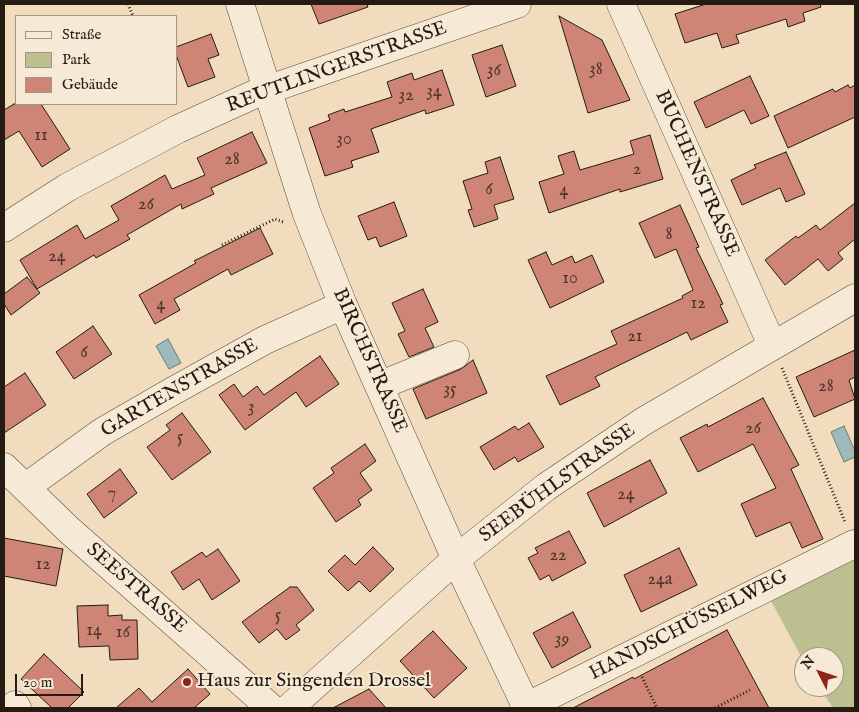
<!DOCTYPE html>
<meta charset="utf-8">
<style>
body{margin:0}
#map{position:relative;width:859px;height:712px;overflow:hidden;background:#f1ddbe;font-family:"IM FELL English",serif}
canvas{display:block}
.frame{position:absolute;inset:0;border:5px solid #251b13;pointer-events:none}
.legend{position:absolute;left:15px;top:15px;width:162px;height:90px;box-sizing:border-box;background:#f6e9d5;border:1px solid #a29787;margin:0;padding:6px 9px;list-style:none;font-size:15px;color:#251b13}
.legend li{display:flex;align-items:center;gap:10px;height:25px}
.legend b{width:25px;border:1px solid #a29787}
.north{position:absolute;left:794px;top:647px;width:50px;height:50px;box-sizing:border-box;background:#f6e9d5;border:1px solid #a29787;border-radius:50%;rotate:311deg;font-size:14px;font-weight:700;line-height:20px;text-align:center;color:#251b13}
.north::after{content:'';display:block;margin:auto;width:18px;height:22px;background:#8f2418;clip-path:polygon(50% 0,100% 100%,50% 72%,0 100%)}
.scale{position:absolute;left:15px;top:674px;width:68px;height:22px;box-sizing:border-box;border:2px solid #251b13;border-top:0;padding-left:6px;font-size:15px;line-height:18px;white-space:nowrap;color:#251b13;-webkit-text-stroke:4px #f6e9d5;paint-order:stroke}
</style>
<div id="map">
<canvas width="859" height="712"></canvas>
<div class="frame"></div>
<ul class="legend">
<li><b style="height:6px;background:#f6e9d5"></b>Straße</li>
<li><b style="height:14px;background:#bcc090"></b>Park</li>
<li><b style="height:14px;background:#ce8575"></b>Gebäude</li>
</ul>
<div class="north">N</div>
<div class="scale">20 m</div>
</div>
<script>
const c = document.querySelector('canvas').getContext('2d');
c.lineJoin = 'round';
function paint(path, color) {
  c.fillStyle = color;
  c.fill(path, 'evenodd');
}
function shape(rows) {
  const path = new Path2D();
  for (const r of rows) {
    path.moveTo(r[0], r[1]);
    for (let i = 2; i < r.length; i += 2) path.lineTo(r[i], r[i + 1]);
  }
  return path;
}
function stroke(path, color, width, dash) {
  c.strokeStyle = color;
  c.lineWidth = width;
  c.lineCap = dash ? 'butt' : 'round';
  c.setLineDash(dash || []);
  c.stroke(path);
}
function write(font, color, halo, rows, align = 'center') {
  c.font = font + ' "IM FELL English",serif';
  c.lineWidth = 4;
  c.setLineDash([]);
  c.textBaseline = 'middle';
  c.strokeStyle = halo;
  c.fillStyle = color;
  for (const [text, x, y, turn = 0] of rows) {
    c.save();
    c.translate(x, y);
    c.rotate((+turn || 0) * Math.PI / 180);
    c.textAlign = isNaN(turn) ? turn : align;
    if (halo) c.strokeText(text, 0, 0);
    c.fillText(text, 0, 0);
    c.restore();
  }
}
paint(shape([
 [855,541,855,708,833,708,819,687,834,687,834,657,804,657,804,662,764,588]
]), '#bcc090');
const water = shape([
 [168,339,181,363,169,369,156,346,168,339],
 [844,426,855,451,855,457,844,462,831,432,844,426]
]);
paint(water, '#9ebaba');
stroke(water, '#6e7a77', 1);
const building = shape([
 [311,4,367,4,368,7,319,24,311,4],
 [706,4,820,4,821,7,803,13,805,21,788,27,786,19,736,35,739,43,722,48,717,33,685,43,675,14,706,4],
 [559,16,602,40,630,100,588,113,559,16],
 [211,34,219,55,208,59,215,77,188,87,176,55,176,47,211,34],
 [502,45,516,86,486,97,472,55,502,45],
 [442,70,454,105,426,114,425,110,371,129,379,152,351,161,353,167,325,176,309,128,330,120,328,115,344,109,345,112,392,97,387,82,412,73,414,80,442,70],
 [750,76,769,116,751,124,744,110,706,128,694,102,750,76],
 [848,85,850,88,855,85,855,117,788,148,774,116,833,89,835,92,848,85],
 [14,104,41,104,70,149,42,167,19,131,4,140,4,110,14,104],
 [252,132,267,163,211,188,214,194,182,209,181,204,127,235,130,239,96,258,94,255,37,289,20,260,77,225,85,239,119,220,111,206,165,175,172,189,205,175,197,158,252,132],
 [650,135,663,179,620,192,620,189,549,213,539,182,564,174,558,156,574,151,580,170,634,154,630,141,650,135],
 [786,152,805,194,786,202,780,188,742,205,731,180,756,168,754,165,786,152],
 [500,157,514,199,494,205,498,219,474,227,468,210,472,209,463,181,488,173,485,162,500,157],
 [394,202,407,236,380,247,376,237,368,240,358,216,394,202],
 [855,203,855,239,838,253,843,259,828,271,818,259,785,285,765,260,796,236,798,238,816,225,820,230,855,203],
 [680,205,699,247,696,248,723,304,720,305,728,322,691,340,687,332,595,377,600,386,560,405,546,376,617,344,611,331,683,298,682,296,693,290,676,249,655,258,639,223,680,205],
 [260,228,273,254,231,275,228,269,174,299,180,310,155,324,139,295,196,263,194,261,260,228],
 [546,252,552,265,572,256,575,263,592,255,604,282,550,308,528,260,546,252],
 [27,277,40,293,11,315,4,304,4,294,27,277],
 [423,289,438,322,425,328,434,347,409,357,398,334,405,331,392,303,423,289],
 [93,326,112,354,74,379,56,352,93,326],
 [855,350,855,377,849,380,855,399,814,417,796,377,855,350],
 [320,356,339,384,306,407,296,392,245,430,219,395,234,384,243,397,257,386,264,395,320,356],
 [473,360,487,393,426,419,413,389,461,369,473,360],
 [25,373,46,405,4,433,4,387,25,373],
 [763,398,799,465,791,469,823,539,802,548,790,522,756,537,741,504,776,488,753,444,698,472,680,438,707,424,708,427,763,398],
 [182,413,211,452,172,480,147,447,170,430,166,425,182,413],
 [529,423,544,447,518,462,515,457,494,470,480,447,515,426,518,430,529,423],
 [365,444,376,461,360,473,372,490,358,500,361,505,336,522,313,488,334,473,331,468,365,444],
 [650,460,667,493,604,527,587,493,650,460],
 [120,469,137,493,104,518,87,494,120,469],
 [569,531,586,563,552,581,549,575,540,580,528,558,538,553,535,548,569,531],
 [4,538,63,549,56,586,4,576,4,538],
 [373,547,394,569,370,592,359,581,348,591,328,571,345,555,355,565,373,547],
 [679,548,697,585,641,612,624,575,679,548],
 [218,549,240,581,212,600,199,579,183,590,171,572,202,552,206,557,218,549],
 [290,587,297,587,314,610,296,625,300,630,286,640,277,629,259,643,242,622,290,587],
 [108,605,108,616,122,615,122,620,137,620,138,659,110,660,109,646,79,647,77,606,108,605],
 [573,612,591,647,552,668,533,633,573,612],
 [727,630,769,708,573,708,633,677,634,679,727,630],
 [433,631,467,668,434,698,400,661,433,631],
 [44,654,84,692,68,708,52,708,21,679,44,654],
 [188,669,210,694,194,708,116,708,139,688,152,702,188,669],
 [369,689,386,708,333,708,369,689]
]);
paint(building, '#ce8575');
stroke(building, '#251b13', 1);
const minor = shape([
 [240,4,307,214,343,305,456,559,527,708],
 [621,4,772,345],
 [4,228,68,187,178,129,255,94,517,4],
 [379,386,455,355],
 [4,467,69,530,271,708],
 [26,487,102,432,173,391,265,340,343,305],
 [15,705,17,708],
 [289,708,456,559,546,487,644,421,855,298],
 [524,708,854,544]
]);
stroke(minor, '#584c3e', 29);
stroke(shape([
 [128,4,133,16],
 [222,245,275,219,283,222],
 [782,368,845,522],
 [642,677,657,708],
 [715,708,750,690]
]), '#251b13', 3, [1, 2.5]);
stroke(minor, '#f6e9d5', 28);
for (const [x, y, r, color] of [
 [187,682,5,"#8f2418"]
]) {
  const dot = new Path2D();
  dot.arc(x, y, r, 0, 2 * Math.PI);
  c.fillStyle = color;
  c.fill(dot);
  stroke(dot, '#f6e9d5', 2);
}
write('18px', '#4f362c', null, [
 ["38",596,70],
 ["36",494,71],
 ["34",434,92],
 ["32",406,96],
 ["11",41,136],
 ["30",344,140],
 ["28",232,160],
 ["2",637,170],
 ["6",489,190],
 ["4",564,191],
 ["26",146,205],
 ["8",669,235],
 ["24",57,257],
 ["10",570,279],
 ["12",698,304],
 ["4",161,305],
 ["21",635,337],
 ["6",84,353],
 ["28",826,387],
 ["35",450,390],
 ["3",251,408],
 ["26",753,429],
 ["5",180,438],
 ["7",112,494],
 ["24",626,495],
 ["22",558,556],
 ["12",43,565],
 ["24a",660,580],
 ["5",278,616],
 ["14",94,631],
 ["16",123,633],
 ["39",562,640]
]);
write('20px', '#251b13', '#f6e9d5', [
 ["REUTLINGERSTRASSE",337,68,-20],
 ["BUCHENSTRASSE",696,174,66],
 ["BIRCHSTRASSE",369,361,66],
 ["GARTENSTRASSE",180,389,-30],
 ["SEEBÜHLSTRASSE",558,484,-36],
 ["SEESTRASSE",136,589,41],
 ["HANDSCHÜSSELWEG",689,626,-27]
]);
write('20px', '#251b13', '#f6e9d5', [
 ["Haus zur Singenden Drossel",197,682]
], 'left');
</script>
